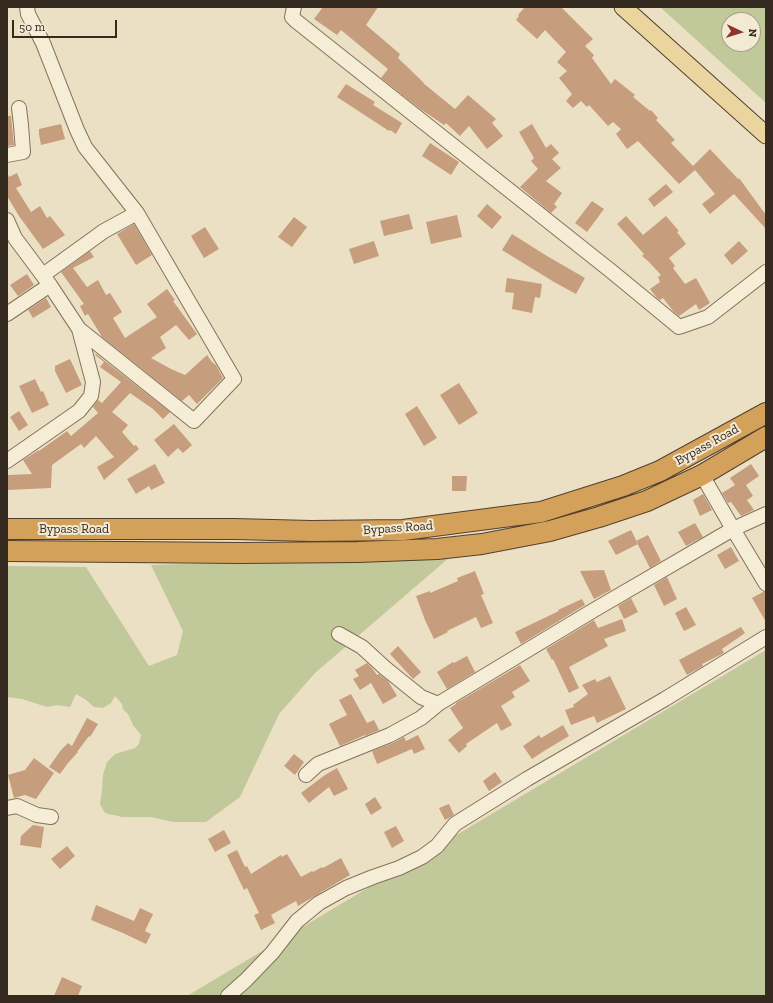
<!DOCTYPE html>
<style>
body{margin:0}
#map{position:relative;width:773px;height:1003px;overflow:hidden;background:#ebe0c4;font-family:"Zilla Slab",serif}
canvas{display:block}
.frame{position:absolute;inset:0;border:8px solid #352a1f;pointer-events:none}
.north{position:absolute;left:721px;top:12px;width:40px;height:40px;box-sizing:border-box;background:#f3ead3;border:1px solid #a79d8b;border-radius:50%;rotate:94deg;font-size:11px;font-weight:700;line-height:16px;text-align:center;color:#352a1f}
.north::after{content:'';display:block;margin:auto;width:14px;height:18px;background:#8f3230;clip-path:polygon(50% 0,100% 100%,50% 72%,0 100%)}
.scale{position:absolute;left:12px;top:20px;width:105px;height:18px;box-sizing:border-box;border:2px solid #352a1f;border-top:0;padding-left:5px;font-size:12px;line-height:14px;white-space:nowrap;color:#352a1f;-webkit-text-stroke:3px #f3ead3;paint-order:stroke}
</style>
<div id="map">
<canvas width="773" height="1003"></canvas>
<div class="frame"></div>
<div class="north">N</div>
<div class="scale">50 m</div>
</div>
<script>
const c = document.querySelector('canvas').getContext('2d');
c.lineJoin = 'round';
function paint(path, color) {
  c.fillStyle = color;
  c.fill(path, 'evenodd');
}
function shape(rows) {
  const path = new Path2D();
  for (const r of rows) {
    path.moveTo(r[0], r[1]);
    for (let i = 2; i < r.length; i += 2) path.lineTo(r[i], r[i + 1]);
  }
  return path;
}
function stroke(path, color, width, dash) {
  c.strokeStyle = color;
  c.lineWidth = width;
  c.lineCap = dash ? 'butt' : 'round';
  c.setLineDash(dash || []);
  c.stroke(path);
}
function write(font, color, halo, rows, align = 'center') {
  c.font = font + ' "Zilla Slab",serif';
  c.lineWidth = 4;
  c.setLineDash([]);
  c.textBaseline = 'middle';
  c.strokeStyle = halo;
  c.fillStyle = color;
  for (const [text, x, y, turn = 0] of rows) {
    c.save();
    c.translate(x, y);
    c.rotate((+turn || 0) * Math.PI / 180);
    c.textAlign = isNaN(turn) ? turn : align;
    if (halo) c.strokeText(text, 0, 0);
    c.fillText(text, 0, 0);
    c.restore();
  }
}
paint(shape([
 [660,7,766,7,766,103],
 [729,20,753,20,753,44,729,44],
 [429,557,450,557,315,673,279,714,240,797,206,822,173,822,151,817,122,817,105,813,100,804,102,790,103,775,107,762,115,754,135,748,139,744,141,735,133,725,128,714,123,709,122,704,115,696,111,703,103,708,94,707,86,700,76,694,70,707,58,705,47,707,22,699,7,697,7,566,86,567,149,666,177,655,183,631,151,565],
 [766,650,766,996,187,996]
]), '#c1c899');
paint(shape([
 [323,7,378,7,366,25,400,54,398,58,424,83,423,83,455,109,468,95,496,119,492,123,503,136,487,149,469,126,460,136,446,123,444,125,419,108,381,78,388,69,341,30,337,35,314,19],
 [525,7,561,7,593,39,585,46,594,55,592,58,611,84,615,79,635,95,633,97,650,111,651,110,658,118,656,120,675,140,671,143,693,166,710,149,738,179,739,178,766,215,766,229,734,194,710,214,702,204,715,194,695,170,679,184,638,141,627,149,616,134,621,129,613,122,608,126,589,105,587,107,581,101,573,108,566,101,572,94,559,78,567,71,557,62,566,52,545,30,537,39,516,20,519,16,518,15],
 [346,84,375,102,373,105,402,123,396,134,390,130,389,131,337,97],
 [7,116,11,116,14,145,7,146],
 [61,124,65,139,41,145,39,134,39,129],
 [532,124,546,148,551,144,559,153,552,159,561,168,546,181,562,193,554,204,557,207,551,213,520,187,538,169,531,161,534,158,519,132],
 [430,143,459,162,451,175,422,156],
 [7,173,9,177,17,173,22,185,16,188,31,212,40,206,47,218,50,216,65,235,43,249,19,216,7,196],
 [666,184,673,192,654,207,648,199],
 [592,201,604,209,587,232,575,223],
 [487,204,502,217,492,229,477,216],
 [409,214,413,229,384,236,380,221],
 [457,215,462,237,431,244,426,222],
 [626,216,643,235,666,216,679,231,677,232,686,244,669,258,675,266,673,268,685,284,696,278,710,303,699,310,696,304,679,316,674,312,663,298,660,300,657,298,650,289,660,282,658,277,661,275,649,262,642,256,644,254,617,224],
 [294,217,307,227,292,247,278,237],
 [134,224,152,255,136,265,117,234],
 [205,227,219,249,204,258,191,236],
 [512,234,547,256,585,278,576,294,554,282,502,250],
 [374,241,379,256,354,264,349,249],
 [739,241,748,251,732,265,724,255],
 [90,251,94,257,73,268,87,287,98,280,106,295,110,293,122,312,113,318,125,338,157,317,147,304,167,289,175,300,173,301,197,334,189,340,176,325,160,337,166,348,151,358,171,369,185,375,207,355,212,362,216,365,223,378,197,404,189,395,182,401,102,337,88,314,85,316,80,306,84,304,61,272],
 [27,274,34,285,18,296,10,285],
 [507,278,542,284,540,298,535,297,532,313,512,309,514,293,505,292],
 [46,298,51,307,33,318,28,310],
 [96,354,170,412,163,419,153,409,130,393,112,412,128,425,122,432,134,446,136,445,139,449,104,480,97,467,114,457,96,436,84,448,81,444,52,465,51,488,8,490,8,475,32,474,23,460,39,450,39,451,67,431,71,436,98,413,93,407,98,400,102,403,121,382,100,367,104,362,95,355],
 [70,359,82,385,66,393,55,371,55,366],
 [35,379,41,392,43,391,49,405,32,413,19,386],
 [459,383,478,413,459,425,440,395],
 [417,406,437,438,424,446,405,414],
 [19,411,28,425,19,431,10,417],
 [174,424,192,445,183,453,178,448,168,457,154,440],
 [155,464,165,483,151,490,149,486,136,494,127,479],
 [751,464,759,476,746,485,753,496,747,500,754,510,741,516,731,502,728,503,722,493,735,485,730,478],
 [452,476,467,476,466,491,452,491],
 [703,494,712,510,700,516,693,500],
 [695,523,703,537,686,546,678,532],
 [631,530,638,544,616,555,608,541],
 [648,535,661,561,650,568,636,541],
 [731,547,739,561,725,569,717,555],
 [604,570,611,590,594,599,580,571],
 [475,571,484,594,481,595,493,623,481,628,476,617,447,631,448,632,434,639,425,620,416,596,430,591,430,593,458,581,457,578],
 [667,577,677,599,664,606,654,585],
 [763,592,766,592,766,622,752,598],
 [631,598,638,612,624,619,618,606],
 [582,599,585,605,521,644,515,632,559,611,558,610],
 [686,607,696,625,684,631,675,613],
 [622,619,626,631,604,639,608,646,569,667,579,688,569,693,553,659,552,660,546,649,594,620,598,628],
 [741,627,745,633,722,649,724,653,702,664,703,666,687,675,679,660],
 [398,646,421,672,413,679,390,654],
 [467,656,475,672,447,689,437,672,453,662,454,663],
 [367,663,372,668,377,675,379,674,388,681,397,696,383,704,371,683,360,690,353,679,359,676,355,670],
 [520,665,530,681,512,692,515,697,501,706,512,725,501,731,497,723,466,744,467,746,459,753,448,740,463,728,450,708,456,704,456,703],
 [610,676,626,709,597,723,594,716,571,725,565,710,574,707,573,705,588,694,582,685,595,679,597,682],
 [351,694,367,723,374,720,379,730,365,736,365,735,340,746,329,724,347,715,339,700],
 [87,718,98,724,90,737,89,736,77,752,78,752,68,763,60,774,49,767,61,750,68,743,72,746],
 [563,725,569,736,544,751,532,759,523,746,539,735,541,738],
 [418,735,425,749,414,754,412,749,377,764,372,751,393,743,404,737,406,741],
 [294,754,304,762,295,775,284,766],
 [34,758,54,773,36,799,25,795,14,798,8,775,25,770],
 [337,768,348,789,334,796,329,787,309,803,301,793,325,775],
 [495,772,502,782,489,791,483,781],
 [375,797,382,808,371,815,365,804],
 [449,804,454,815,445,820,439,808],
 [33,825,44,827,41,848,20,845,21,836],
 [396,826,404,841,392,848,384,832],
 [224,830,231,843,215,852,208,839],
 [67,846,75,856,60,869,51,859],
 [237,850,245,867,247,866,251,874,281,855,282,857,287,854,301,877,312,871,313,872,322,867,323,868,341,858,350,875,298,906,296,901,271,915,275,923,261,930,254,915,259,913,247,888,244,890,227,855],
 [96,905,134,921,140,908,153,914,145,931,151,934,146,944,123,933,91,920],
 [62,977,82,986,78,996,54,996]
]), '#c69d7d');
const minor = shape([
 [27,7,28,14,43,43,77,130,85,147,137,213,234,379,194,421,79,329],
 [294,7,292,17,296,21,611,271,679,327,708,317,766,272],
 [7,155,23,152,21,125,19,108],
 [7,220,15,238,50,285,79,329,93,382,91,396,79,411,7,461],
 [43,275,104,231,137,213],
 [7,314,50,285],
 [766,514,733,529,766,584],
 [339,634,362,647,385,668,421,697,438,704],
 [306,775,318,764,390,735,421,718,438,704,594,610,733,529,702,475],
 [7,808,17,806,37,815,51,817],
 [228,996,246,980,272,953,297,921,319,903,346,888,373,877,399,868,422,857,437,846,455,824,527,779,665,699,766,637]
]);
const major = shape([
 [623,7,766,135]
]);
const highway = shape([
 [7,529,234,529,311,531,403,530,541,512,623,486,660,471,766,413],
 [7,551,242,553,358,552,437,549,482,544,550,531,599,517,647,501,702,475,766,437]
]);
stroke(minor, '#84725c', 16);
stroke(major, '#524030', 19);
stroke(highway, '#524030', 22);
stroke(minor, '#f6edd7', 14);
stroke(major, '#ebd59f', 17);
stroke(highway, '#d4a15b', 20);
write('13px', '#352a1f', '#f3ead3', [
 ["Bypass Road",707,445,-29],
 ["Bypass Road",398,528,-4],
 ["Bypass Road",74,529]
]);
</script>
